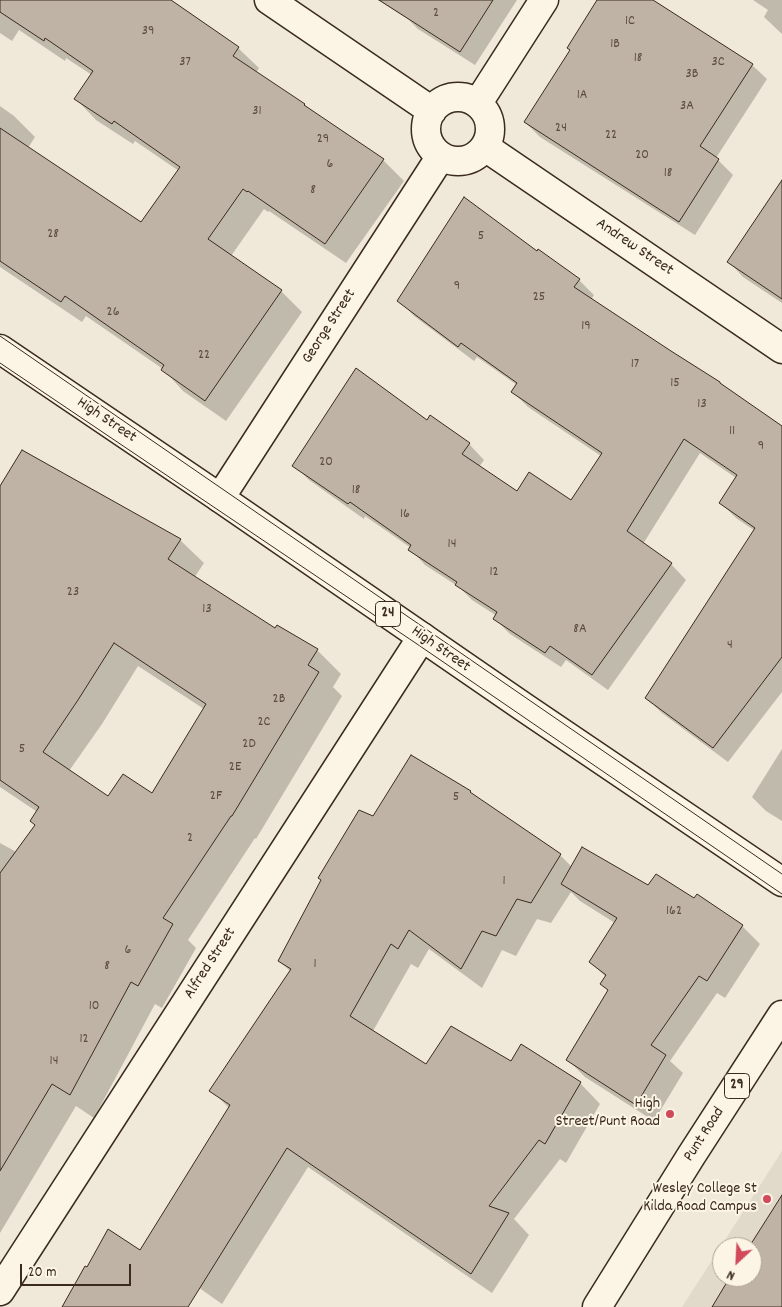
<!DOCTYPE html>
<style>
body{margin:0}
#map{position:relative;width:782px;height:1307px;overflow:hidden;background:#f0e9d9;font-family:Dekko,sans-serif}
canvas{display:block}
.north{position:absolute;left:712px;top:1237px;width:50px;height:50px;box-sizing:border-box;background:#fcf5e5;border:1px solid #afa495;border-radius:50%;rotate:205deg;font-size:14px;font-weight:700;line-height:20px;text-align:center;color:#3b2a1e}
.north::after{content:'';display:block;margin:auto;width:18px;height:22px;background:#d1495b;clip-path:polygon(50% 0,100% 100%,50% 72%,0 100%)}
.scale{position:absolute;left:20px;top:1264px;width:111px;height:22px;box-sizing:border-box;border:2px solid #3b2a1e;border-top:0;padding-left:6px;font-size:15px;line-height:18px;white-space:nowrap;color:#3b2a1e;-webkit-text-stroke:4px #fcf5e5;paint-order:stroke}
</style>
<div id="map">
<canvas width="782" height="1307"></canvas>
<div class="north">N</div>
<div class="scale">20 m</div>
</div>
<script>
const c = document.querySelector('canvas').getContext('2d');
c.lineJoin = 'round';
function paint(path, color) {
  c.fillStyle = color;
  c.fill(path, 'evenodd');
}
function shape(rows) {
  const path = new Path2D();
  for (const r of rows) {
    if (r.length === 3) {
      path.moveTo(r[0] + r[2], r[1]);
      path.arc(r[0], r[1], r[2], 0, 2 * Math.PI);
      continue;
    }
    path.moveTo(r[0], r[1]);
    for (let i = 2; i < r.length; i += 2) path.lineTo(r[i], r[i + 1]);
  }
  return path;
}
function stroke(path, color, width, dash) {
  c.strokeStyle = color;
  c.lineWidth = width;
  c.lineCap = dash ? 'butt' : 'round';
  c.setLineDash(dash || []);
  c.stroke(path);
}
function write(font, color, halo, rows, align = 'center') {
  c.font = font + ' Dekko,sans-serif';
  c.lineWidth = 4;
  c.setLineDash([]);
  c.textBaseline = 'middle';
  c.strokeStyle = halo;
  c.fillStyle = color;
  for (const [text, x, y, turn = 0] of rows) {
    c.save();
    c.translate(x, y);
    c.rotate((+turn || 0) * Math.PI / 180);
    c.textAlign = isNaN(turn) ? turn : align;
    if (halo) c.strokeText(text, 0, 0);
    c.fillText(text, 0, 0);
    c.restore();
  }
}
paint(shape([
 [782,1151,782,1307,682,1307],
 [722,1247,752,1247,752,1277,722,1277]
]), '#e1d9c9');
paint(shape([
 [0,0,168,0,238,48,259,68,256,73,305,105,311,111,383,160,404,181,346,263,269,211,268,212,264,209,231,256,281,291,302,312,226,421,183,391,163,369,86,316,82,322,0,267,0,106,14,116,35,137,28,148,141,224,179,171,135,141,133,144,96,120,76,99,92,75,66,58,65,61,19,30,12,41,0,33],
 [378,0,517,0,475,65,418,29,409,20],
 [599,0,651,0,752,65,767,79,716,158,733,175,695,235,540,137,525,122,571,50],
 [753,0,782,0,782,34,764,17,768,10],
 [782,183,782,303,743,277,729,262],
 [537,253,579,280,594,295,591,300,782,427,782,692,728,762,662,713,646,698,755,531,736,518,721,503,736,478,700,453,643,544,671,564,686,580,608,690,566,660,561,667,510,634,495,619,497,616,472,600,459,587,425,565,410,549,411,548,365,516,364,519,309,480,294,465,427,422,431,417,469,444,484,460,479,467,517,492,572,501,601,456,528,407,513,392,517,385,477,357,474,361,414,316,399,300],
 [0,488,180,540,204,563,194,578,275,630,317,650,341,674,333,687,342,696,256,839,255,838,188,940,196,948,162,1008,155,1004,94,1118,76,1106,0,1233,0,843,124,911,142,882,0,787],
 [138,666,204,709,153,795,109,798,69,771,102,724],
 [782,749,782,821,766,811,752,797],
 [470,792,475,797,560,855,572,867,648,886,694,900,697,896,742,926,760,944,725,998,717,993,670,1061,683,1073,654,1121,585,1077,568,1060,609,991,601,983,606,977,590,962,615,923,580,901,571,892,551,923,537,919,516,956,502,950,482,988,429,949,418,968,411,964,373,1031,427,1065,511,1063,580,1083,600,1104,566,1163,560,1159,514,1219,529,1235,492,1293,308,1167,222,1304,195,1285,182,1307,70,1307,88,1269,140,1252,230,1109,211,1090,291,972,279,961,373,817]
]), '#0003');
const building = shape([
 [0,0,171,0,239,47,233,56,305,104,304,105,384,159,325,244,248,191,247,192,243,189,208,239,282,290,205,401,161,370,164,365,65,296,61,302,0,261,0,128,141,222,180,167,114,121,112,124,74,99,93,71,45,38,44,41,0,12,0,0],
 [379,0,493,0,460,52,379,0],
 [597,0,653,0,753,64,700,146,719,159,679,222,524,122,570,50,567,48,597,0],
 [782,180,782,299,727,262,782,180],
 [464,197,537,251,538,249,580,279,574,287,671,351,720,382,720,383,782,426,782,657,713,748,645,698,755,528,719,503,737,475,684,439,627,531,672,563,592,675,550,646,545,653,493,619,497,612,455,585,457,582,408,550,411,545,350,502,348,504,292,466,356,368,427,420,430,415,470,443,462,454,517,491,529,472,571,500,602,453,511,392,517,383,461,343,458,347,397,301,464,197],
 [22,450,181,539,168,559,275,628,277,625,318,649,308,665,319,672,232,816,231,816,163,918,173,924,138,986,131,982,70,1095,52,1084,0,1171,0,873,35,825,30,821,39,807,0,780,0,486,22,450],
 [114,643,206,704,152,793,123,774,108,796,43,752,78,700,114,643],
 [411,755,471,791,470,792,561,854,531,903,517,899,496,936,482,931,461,969,409,930,398,949,391,944,350,1016,426,1064,451,1026,511,1061,521,1044,581,1082,545,1144,539,1140,489,1206,509,1213,471,1274,287,1148,188,1307,62,1307,85,1266,87,1267,108,1229,140,1250,230,1105,209,1091,291,969,278,961,321,880,318,878,359,810,373,816,411,755],
 [582,847,648,885,656,874,694,898,697,894,743,925,707,981,699,976,651,1045,666,1055,636,1105,566,1060,608,990,600,984,606,975,589,962,617,918,561,884,582,847],
 [782,1195,782,1307,712,1307,730,1277,752,1277,752,1247,749,1247,782,1195]
]);
paint(building, '#beb3a4');
stroke(building, '#3b2a1e', 1);
const minor = shape([
 [269,0,432,111],
 [458,129,32],
 [478,103,544,0],
 [485,147,782,349],
 [220,498,441,156],
 [0,1291,422,637]
]);
const primary = shape([
 [0,349,220,498,525,708,782,882]
]);
const trunk = shape([
 [597,1307,691,1156,782,1015]
]);
stroke(minor, '#3b2a1e', 31);
stroke(primary, '#3b2a1e', 31);
stroke(trunk, '#3b2a1e', 31);
stroke(minor, '#fcf5e5', 28);
stroke(primary, '#fcf5e5', 28);
stroke(trunk, '#fcf5e5', 28);
stroke(shape([
 [0,336,782,874],
 [0,363,417,644,782,894]
]), '#3b2a1e', 1);
for (const [x, y, r, color] of [
 [670,1114,5,"#d1495b"],
 [767,1199,5,"#d1495b"]
]) {
  const dot = new Path2D();
  dot.arc(x, y, r, 0, 2 * Math.PI);
  c.fillStyle = color;
  c.fill(dot);
  stroke(dot, '#fcf5e5', 2);
}
write('14px', '#5c4c40', null, [
 ["2",436,14],
 ["1C",630,22],
 ["39",148,32],
 ["1B",615,45],
 ["18",638,59],
 ["37",185,63],
 ["3C",718,63],
 ["3B",692,75],
 ["1A",582,96],
 ["3A",687,107],
 ["31",257,112],
 ["24",561,129],
 ["22",611,136],
 ["29",323,140],
 ["20",642,156],
 ["6",330,165],
 ["18",668,174],
 ["8",313,191],
 ["28",53,235],
 ["5",481,237],
 ["9",457,287],
 ["25",539,298],
 ["26",113,313],
 ["19",586,327],
 ["22",204,356],
 ["17",635,365],
 ["15",675,384],
 ["13",702,405],
 ["11",732,432],
 ["9",761,447],
 ["20",326,463],
 ["18",356,491],
 ["16",405,515],
 ["14",452,545],
 ["12",494,573],
 ["23",73,593],
 ["13",207,610],
 ["8A",580,630],
 ["4",730,646],
 ["2B",279,700],
 ["2C",264,723],
 ["2D",249,745],
 ["5",22,750],
 ["2E",235,768],
 ["2F",216,797],
 ["5",456,798],
 ["2",190,839],
 ["1",504,882],
 ["162",674,912],
 ["6",128,951],
 ["1",315,965],
 ["8",107,967],
 ["10",94,1007],
 ["12",84,1040],
 ["14",54,1062]
]);
for (const [x, y, w] of [
 [388,614,25],
 [737,1086,25]
]) {
  const box = new Path2D();
  box.roundRect(x - w / 2, y - 12.5, w, 25, 4);
  c.fillStyle = '#fcf5e5';
  c.fill(box);
  stroke(box, '#3b2a1e', 1);
}
write('bold 15px', '#3b2a1e', null, [
 ["24",388,614],
 ["29",737,1086]
]);
write('16px', '#3b2a1e', '#fcf5e5', [
 ["Andrew Street",634,248,34],
 ["George Street",330,327,-57],
 ["High Street",106,421,34],
 ["High Street",440,650,35],
 ["Alfred Street",211,964,-57],
 ["Punt Road",705,1135,-57]
]);
write('16px', '#3b2a1e', '#fcf5e5', [
 ["High",660,1105],
 ["Street/Punt Road",660,1123],
 ["Wesley College St",757,1190],
 ["Kilda Road Campus",757,1208]
], 'right');
</script>
